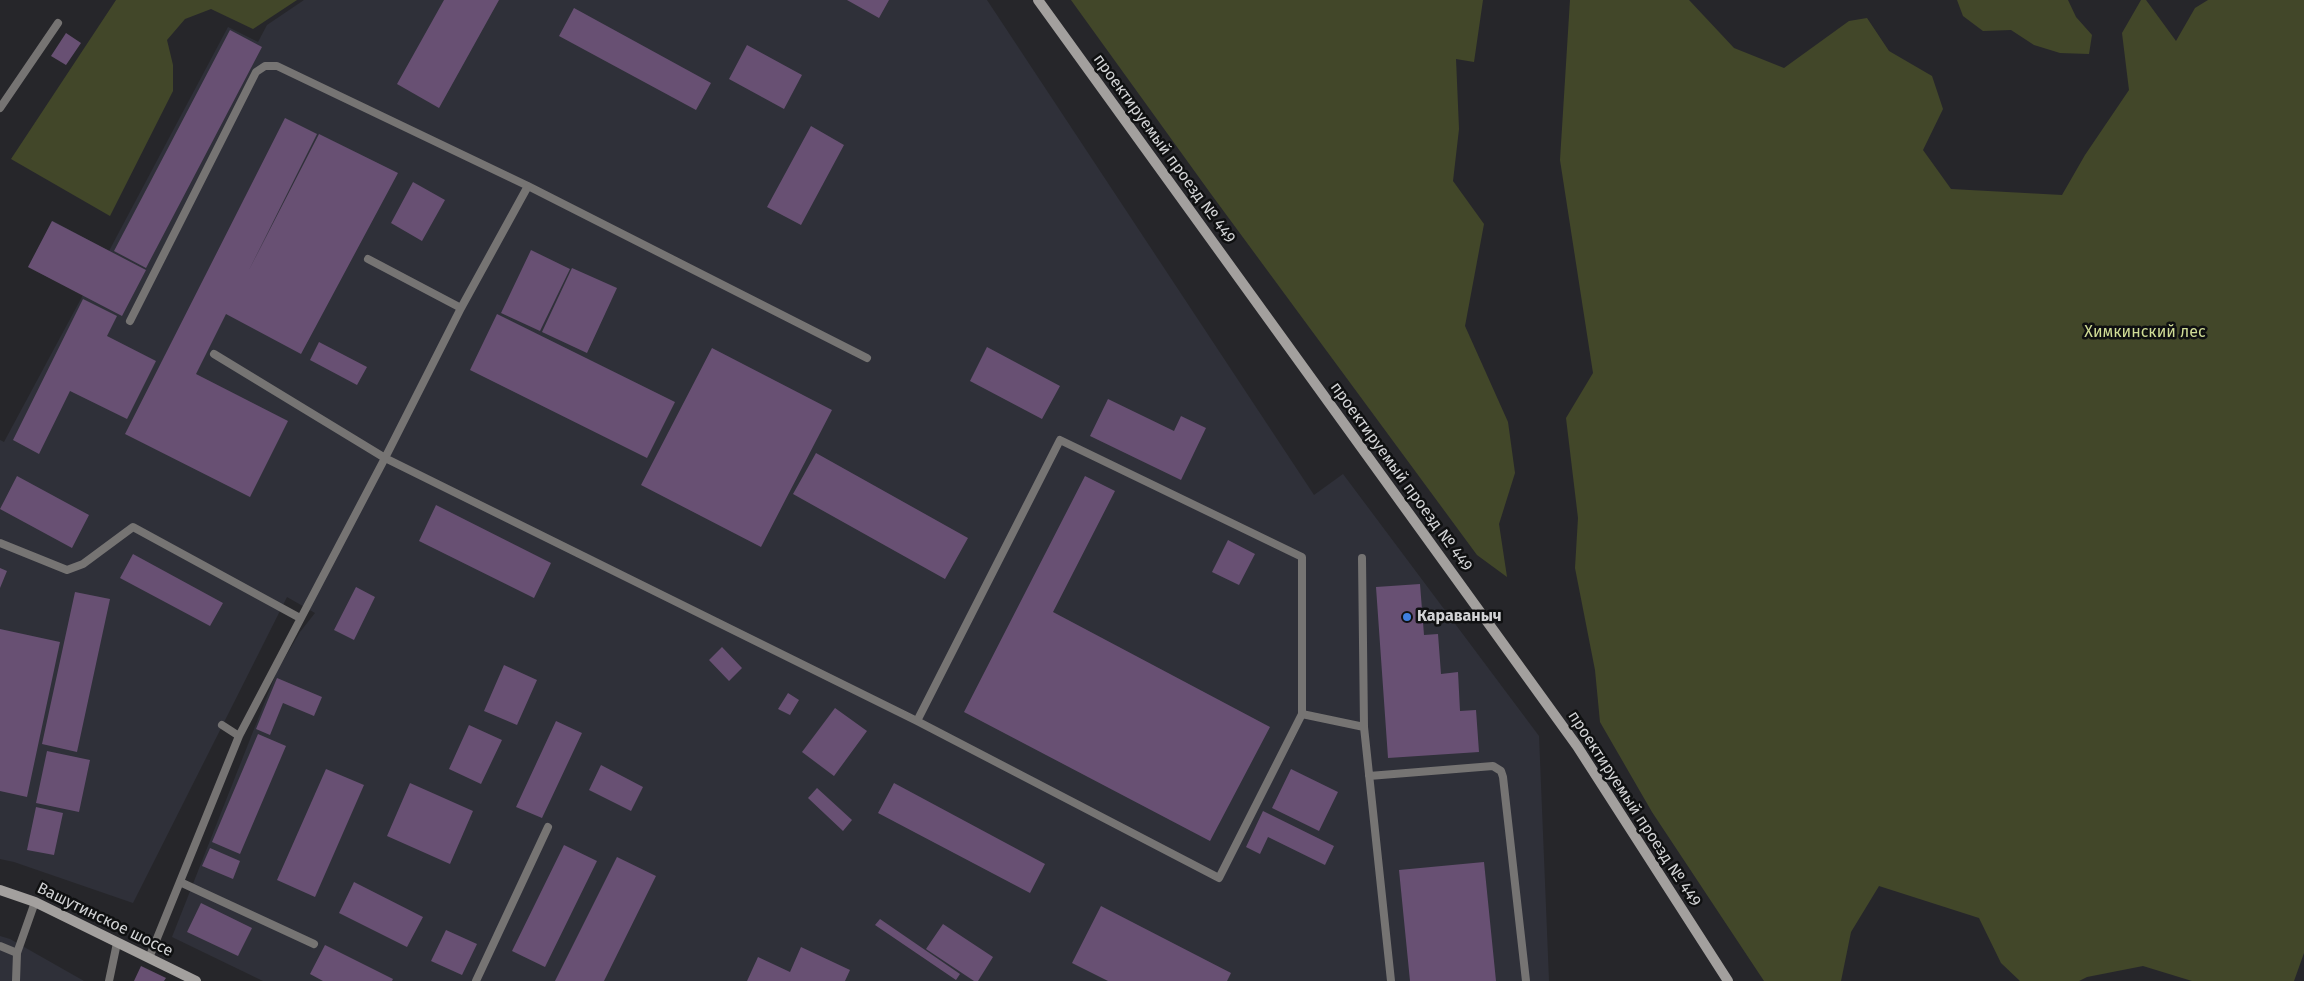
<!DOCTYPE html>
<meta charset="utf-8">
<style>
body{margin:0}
canvas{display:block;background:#26262a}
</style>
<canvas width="2304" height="981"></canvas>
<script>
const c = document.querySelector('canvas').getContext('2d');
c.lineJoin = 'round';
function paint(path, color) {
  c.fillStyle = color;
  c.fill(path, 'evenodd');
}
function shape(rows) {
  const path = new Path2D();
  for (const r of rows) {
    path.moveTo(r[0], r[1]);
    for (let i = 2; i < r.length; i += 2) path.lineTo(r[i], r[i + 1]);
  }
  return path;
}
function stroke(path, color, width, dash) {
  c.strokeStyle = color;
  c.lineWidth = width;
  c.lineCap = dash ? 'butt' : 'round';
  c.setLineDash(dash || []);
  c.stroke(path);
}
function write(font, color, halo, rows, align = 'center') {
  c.font = font + ' "Fira Sans",sans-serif';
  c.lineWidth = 5;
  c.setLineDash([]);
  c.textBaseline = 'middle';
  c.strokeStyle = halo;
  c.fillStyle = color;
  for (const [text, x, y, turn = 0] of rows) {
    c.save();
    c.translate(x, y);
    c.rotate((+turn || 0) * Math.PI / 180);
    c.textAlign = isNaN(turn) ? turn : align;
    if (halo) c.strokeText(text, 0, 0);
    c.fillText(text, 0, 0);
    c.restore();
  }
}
paint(shape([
 [304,0,987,0,1314,495,1343,474,1539,736,1549,981,263,981,172,937,277,671,300,632,315,613,287,597,133,903,14,862,0,859,0,440,4,442,83,295,28,267,53,221,109,251,228,27,258,42,267,25],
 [0,936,10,939,84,981,0,981]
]), '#2f3039');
paint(shape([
 [116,0,297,0,253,29,211,9,185,19,167,40,173,65,173,91,110,216,11,159],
 [1071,0,1483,0,1474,62,1456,59,1459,129,1453,181,1484,224,1465,326,1508,422,1515,473,1499,524,1507,577,1477,555,1211,194],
 [1570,0,1689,0,1734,48,1784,68,1849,21,1867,18,1889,51,1932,76,1943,109,1923,150,1951,189,2062,195,2085,155,2129,90,2122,33,2141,0,2146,0,2176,41,2195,8,2208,0,2304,0,2304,953,2294,981,2192,981,2143,966,2087,977,2079,981,2020,981,2001,963,1979,918,1879,886,1851,932,1841,981,1764,981,1652,812,1600,722,1595,670,1575,568,1578,518,1566,418,1593,373,1560,160],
 [1957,0,2068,0,2076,17,2092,35,2089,54,2060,53,2034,45,2011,30,1983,31,1963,16]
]), '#424729');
paint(shape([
 [444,0,499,0,439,108,397,84],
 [847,0,889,0,879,18],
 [574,8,711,83,696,110,559,36],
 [230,30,262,47,146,268,114,251],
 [66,33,81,43,66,65,51,56],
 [747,45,802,75,784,109,729,79],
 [285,118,317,134,249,270,319,134,398,173,301,354,226,314,196,374,288,421,250,497,125,434],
 [811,126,844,145,801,225,767,207],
 [413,182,445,200,422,241,391,223],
 [52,221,146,270,122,316,28,267],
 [531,250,570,269,540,331,501,313],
 [572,268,617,288,587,353,542,332],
 [83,299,117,316,107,336,156,361,127,419,70,391,39,454,13,440],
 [497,314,675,402,647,458,470,370],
 [319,342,367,367,357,385,310,360],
 [987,347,1060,386,1042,419,970,381],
 [712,348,832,410,761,547,641,485],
 [1108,399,1174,431,1181,416,1206,428,1181,480,1090,436],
 [816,453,968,538,945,579,793,494],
 [17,476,89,515,72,548,0,509],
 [1085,476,1115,491,1053,612,1270,727,1210,841,964,712],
 [436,505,551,563,534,598,419,541],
 [1228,540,1255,554,1239,585,1212,572],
 [133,554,223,603,210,626,120,578],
 [0,568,7,571,0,588],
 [1420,584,1424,635,1438,634,1441,674,1458,672,1460,711,1476,710,1479,752,1388,758,1376,587],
 [356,587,375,597,354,640,334,630],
 [75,592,110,599,77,752,42,744],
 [0,629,60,642,27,797,0,791],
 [722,647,742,668,729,681,709,660],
 [504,665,537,680,517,725,484,711],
 [277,678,322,697,314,716,283,703,270,735,256,729],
 [788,693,799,700,790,715,778,709],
 [835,708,867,731,834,776,802,752],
 [556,721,582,733,542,818,516,807],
 [469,725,502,740,481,784,449,769],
 [258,734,286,746,240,854,212,842],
 [47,751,90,760,79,812,36,803],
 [601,765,643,787,631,811,589,790],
 [326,769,364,785,315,897,277,880],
 [1291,769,1338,792,1319,831,1272,808],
 [410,783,473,811,450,864,387,836],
 [894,783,1045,864,1030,893,878,813],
 [817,788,852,820,843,831,808,798],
 [36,807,63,813,54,855,27,850],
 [1263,811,1334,846,1325,865,1268,837,1260,854,1246,847],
 [564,845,597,861,545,967,512,951],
 [210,848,240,861,233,879,202,866],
 [617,857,656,876,604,981,555,981],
 [1484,862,1496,981,1410,981,1399,870],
 [354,882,423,917,407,947,339,913],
 [201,903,252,928,238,956,187,932],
 [1101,906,1231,973,1227,981,1108,981,1072,963],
 [880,919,960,974,956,980,875,925],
 [943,924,993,957,978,981,974,981,926,949],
 [446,930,477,944,462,975,431,961],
 [325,945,393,979,392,981,323,981,310,974],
 [801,947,850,970,845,981,747,981,758,957,790,972],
 [141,966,166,978,164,981,134,981]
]), '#685073');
stroke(shape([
 [0,108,58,23],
 [368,259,461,308],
 [130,321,256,72,265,66,277,66,528,186,867,358],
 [214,354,385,458,461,308,528,186],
 [0,543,67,570,83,564,133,527,300,618],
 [1302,714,1364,727,1362,558],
 [222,725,239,736],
 [1364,727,1391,981],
 [1369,776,1493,766,1501,771,1503,777,1526,981],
 [180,882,314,944],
 [0,946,17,953],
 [149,958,239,736,385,458,917,721,1219,878,1302,714,1302,557,1060,440,917,721],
 [16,981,17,953,35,902],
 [109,981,117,943],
 [476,981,548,827]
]), '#767473', 8);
stroke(shape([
 [1038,0,1577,746,1728,981],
 [0,890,35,902,196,981]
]), '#a3a09e', 10);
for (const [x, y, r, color] of [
 [1407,617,5,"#3f7fe0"]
]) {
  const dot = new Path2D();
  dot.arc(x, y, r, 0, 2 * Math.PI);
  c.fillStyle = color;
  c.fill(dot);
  stroke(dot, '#0f1011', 2);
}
write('16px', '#d2d3d5', '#0f1011', [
 ["проектируемый проезд № 449",1164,149,54],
 ["проектируемый проезд № 449",1401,477,54],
 ["проектируемый проезд № 449",1634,809,57],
 ["Вашутинское шоссе",105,920,26]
]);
write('16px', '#d0dc96', '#0f1011', [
 ["Химкинский лес",2145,333]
]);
write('bold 16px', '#d2d3d5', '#0f1011', [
 ["Караваныч",1417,617]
], 'left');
</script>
